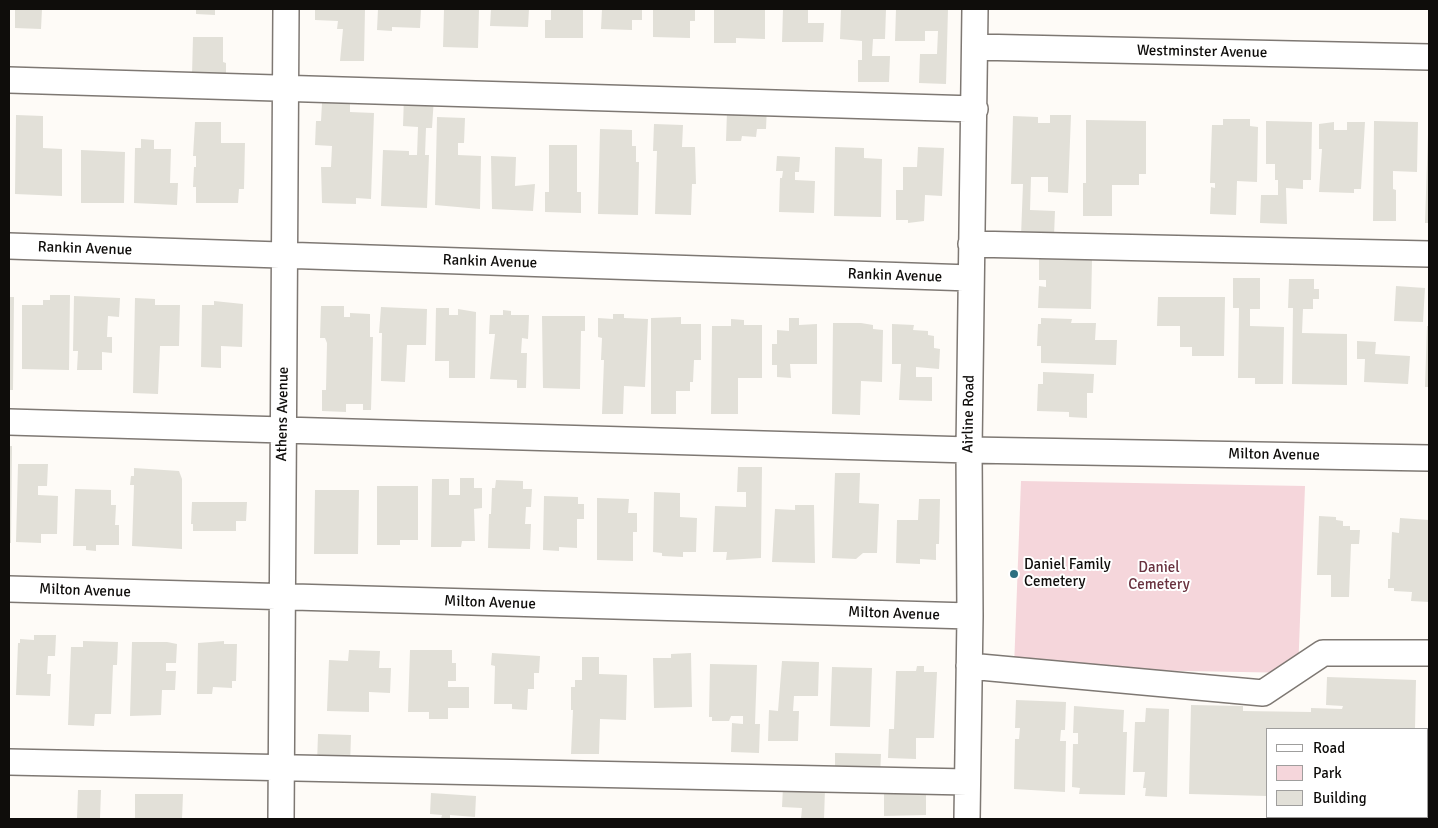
<!DOCTYPE html>
<style>
body{margin:0}
#map{position:relative;width:1438px;height:828px;overflow:hidden;background:#fefbf7;font-family:Signika,sans-serif}
canvas{display:block}
.frame{position:absolute;inset:0;border:10px solid #0f0d0b;pointer-events:none}
.legend{position:absolute;left:1266px;top:728px;width:162px;height:90px;box-sizing:border-box;background:#fff;border:1px solid #9f9e9d;margin:0;padding:6px 9px;list-style:none;font-size:15px;color:#0f0d0b}
.legend li{display:flex;align-items:center;gap:10px;height:25px}
.legend b{width:25px;border:1px solid #9f9e9d}
</style>
<div id="map">
<canvas width="1438" height="828"></canvas>
<div class="frame"></div>
<ul class="legend">
<li><b style="height:6px;background:#fff"></b>Road</li>
<li><b style="height:14px;background:#f5d6db"></b>Park</li>
<li><b style="height:14px;background:#e2e0d8"></b>Building</li>
</ul>
</div>
<script>
const c = document.querySelector('canvas').getContext('2d');
c.lineJoin = 'round';
function paint(path, color) {
  c.fillStyle = color;
  c.fill(path, 'evenodd');
}
function shape(rows) {
  const path = new Path2D();
  for (const r of rows) {
    path.moveTo(r[0], r[1]);
    for (let i = 2; i < r.length; i += 2) path.lineTo(r[i], r[i + 1]);
  }
  return path;
}
function stroke(path, color, width, dash) {
  c.strokeStyle = color;
  c.lineWidth = width;
  c.lineCap = dash ? 'butt' : 'round';
  c.setLineDash(dash || []);
  c.stroke(path);
}
function write(font, color, halo, rows, align = 'center') {
  c.font = font + ' Signika,sans-serif';
  c.lineWidth = 4;
  c.setLineDash([]);
  c.textBaseline = 'middle';
  c.strokeStyle = halo;
  c.fillStyle = color;
  for (const [text, x, y, turn = 0] of rows) {
    c.save();
    c.translate(x, y);
    c.rotate((+turn || 0) * Math.PI / 180);
    c.textAlign = isNaN(turn) ? turn : align;
    if (halo) c.strokeText(text, 0, 0);
    c.fillText(text, 0, 0);
    c.restore();
  }
}
paint(shape([
 [1021,481,1305,486,1298,673,1014,668]
]), '#f5d6db');
paint(shape([
 [15,9,42,9,41,29,15,28],
 [196,9,215,9,215,15,196,14],
 [315,9,365,9,364,61,340,61,343,29,337,29,338,21,315,20],
 [378,9,421,9,420,28,392,27,392,31,377,30],
 [444,9,479,9,478,48,443,47],
 [491,9,529,9,528,27,490,26],
 [551,9,583,9,583,38,545,38,545,20,551,20],
 [602,9,642,9,642,20,632,20,632,30,601,29],
 [653,9,695,9,695,21,690,21,690,38,653,37],
 [714,9,765,9,765,39,736,38,736,43,714,43],
 [783,9,808,9,808,23,824,23,823,42,782,42],
 [841,9,886,9,885,39,873,39,872,56,890,56,889,82,858,82,858,60,862,60,862,41,840,39],
 [896,9,948,9,946,84,919,83,920,54,937,54,938,31,925,31,925,41,895,41],
 [193,37,223,37,223,62,226,63,226,75,192,75],
 [404,96,434,97,432,128,426,128,425,155,429,155,427,208,381,206,383,150,409,151,409,155,417,155,418,127,403,126],
 [322,103,350,104,350,112,374,113,371,199,356,198,356,204,322,203,321,167,331,167,332,146,315,145,316,121,321,121],
 [767,106,766,129,757,129,756,137,742,136,741,141,726,141,727,111],
 [16,115,43,116,43,148,62,149,62,196,15,194],
 [1050,115,1071,115,1068,193,1048,192,1048,177,1031,177,1030,210,1055,211,1054,236,1021,236,1023,184,1011,184,1013,116,1038,117,1038,123,1050,123],
 [437,117,465,118,464,143,458,143,458,155,481,156,480,209,435,205],
 [1223,119,1250,119,1250,126,1258,127,1257,182,1237,181,1236,215,1210,214,1211,187,1215,188,1215,183,1210,183,1212,125,1223,125],
 [1086,120,1146,121,1146,174,1139,174,1139,185,1112,185,1112,216,1083,216,1083,183,1086,183],
 [1266,121,1312,122,1311,180,1303,180,1303,189,1286,188,1287,224,1260,223,1261,195,1278,195,1278,180,1275,180,1275,164,1266,164],
 [1374,121,1418,122,1417,172,1393,171,1393,189,1396,190,1396,221,1373,221],
 [195,122,221,122,221,143,245,143,244,189,239,189,238,203,196,203,196,187,193,187,194,167,196,167,196,156,193,156],
 [1334,122,1334,130,1347,130,1347,122,1365,122,1361,189,1354,189,1354,193,1319,192,1322,149,1319,149,1319,124],
 [654,124,683,125,682,147,695,147,696,184,692,184,691,215,655,214,657,151,653,151],
 [600,129,632,130,632,146,636,146,636,162,639,162,638,215,598,214],
 [1428,134,1429,134,1429,223,1425,223],
 [141,139,154,140,154,149,171,149,170,183,178,183,177,205,134,203,135,148,141,148],
 [549,145,577,145,577,192,581,192,581,213,545,212,545,192,549,192],
 [835,147,864,148,864,158,882,159,881,217,834,216],
 [918,147,944,148,942,196,925,195,924,221,908,223,908,220,896,220,896,190,903,190,903,167,917,167],
 [81,150,125,152,124,203,81,203],
 [491,156,516,157,515,186,535,184,533,211,492,209],
 [777,156,800,157,799,172,795,172,795,180,815,181,814,213,779,212,780,178,782,178,783,171,776,171],
 [1039,259,1092,260,1091,309,1038,308,1039,286,1046,287,1046,280,1039,280],
 [1233,278,1260,278,1260,309,1250,309,1250,326,1284,327,1283,384,1255,384,1255,378,1238,378,1239,308,1233,308],
 [1289,279,1314,279,1314,289,1319,289,1319,299,1313,299,1313,309,1303,309,1302,333,1347,334,1347,385,1292,384,1293,308,1288,308],
 [1396,286,1425,288,1423,322,1394,321],
 [50,295,70,295,69,370,22,369,22,305,43,305,43,300,50,300],
 [74,296,120,298,119,317,108,316,107,337,112,337,112,353,102,352,102,370,77,370,78,351,73,351],
 [9,297,14,297,13,390,9,390],
 [1158,297,1225,297,1224,356,1192,356,1192,347,1180,347,1180,326,1157,326],
 [135,298,155,299,155,305,180,305,179,346,160,346,158,394,133,393],
 [214,301,243,304,242,347,221,346,221,368,201,367,202,305,214,305],
 [321,306,344,306,344,317,350,317,350,313,370,314,370,337,373,337,371,410,363,410,363,404,346,404,346,412,322,411,322,390,326,390,327,343,325,338,320,338],
 [381,307,427,309,426,345,407,345,405,382,381,381,382,333,379,333],
 [436,308,449,308,449,315,458,315,458,309,476,312,475,378,449,378,449,361,435,361],
 [503,310,511,311,511,315,529,315,528,339,522,338,521,353,527,353,526,388,517,388,517,380,490,379,495,334,489,334,490,315,503,315],
 [613,314,624,314,624,318,648,319,645,387,624,386,623,414,602,414,604,360,601,360,602,338,598,337,598,318,613,319],
 [542,316,585,316,585,331,581,331,580,389,543,388],
 [681,317,681,324,701,324,701,360,694,360,693,382,690,382,690,391,676,391,676,414,651,414,651,318],
 [789,318,799,318,799,325,817,324,817,364,790,364,791,378,777,377,777,365,772,365,772,344,777,344,777,330,789,331],
 [1041,318,1072,319,1071,323,1096,323,1095,340,1117,340,1116,365,1041,363,1041,346,1037,346,1038,324,1041,324],
 [731,319,744,320,744,325,762,325,762,378,738,378,738,414,711,414,712,326,731,326],
 [833,323,861,323,873,325,873,329,883,330,882,382,861,381,860,415,832,414],
 [892,324,914,325,913,330,928,331,928,335,934,336,934,348,940,349,939,369,916,367,916,377,932,377,932,401,899,400,901,364,892,364],
 [1427,326,1429,326,1429,387,1425,387],
 [1357,341,1376,342,1375,354,1410,356,1408,384,1364,382,1365,359,1357,359],
 [1043,372,1094,374,1093,393,1087,393,1087,418,1069,417,1069,412,1037,411,1038,384,1043,384],
 [9,446,12,446,11,543,9,543],
 [18,464,48,464,47,486,38,486,38,495,58,496,57,534,41,534,41,543,16,542],
 [738,467,762,467,761,558,726,560,727,552,713,552,715,506,746,507,746,492,737,492],
 [134,468,179,471,182,479,182,549,132,546,134,485,130,485,131,476,134,476],
 [835,473,860,473,859,503,879,504,877,553,863,553,856,559,832,558],
 [460,478,474,478,474,488,482,488,482,508,474,509,475,541,462,541,461,547,431,547,432,479,449,479,449,495,460,495],
 [496,480,523,481,523,489,532,489,531,507,526,507,525,524,531,524,530,549,488,548,489,514,491,514,492,488,495,488],
 [377,486,418,486,418,540,400,540,400,545,377,545],
 [75,489,111,490,111,505,116,505,115,525,119,525,119,545,96,545,96,551,86,550,86,546,73,546],
 [315,490,359,490,358,554,314,554],
 [654,492,680,493,680,517,697,518,696,552,683,552,683,557,662,556,662,553,653,552],
 [544,496,578,497,578,504,584,504,584,519,577,519,577,548,559,547,559,551,543,550],
 [597,498,629,499,628,513,637,513,637,532,633,532,633,561,597,560],
 [919,499,940,499,939,544,936,544,936,560,920,559,920,564,896,563,897,520,918,520],
 [192,502,247,502,246,521,236,521,236,531,193,531,193,524,191,524],
 [795,505,814,505,815,563,772,562,775,509,795,510],
 [1319,516,1336,517,1336,520,1343,521,1343,526,1350,526,1350,530,1360,530,1359,544,1351,544,1349,597,1331,597,1331,575,1317,575],
 [1400,518,1429,520,1429,602,1411,601,1412,592,1394,591,1394,588,1388,588,1388,579,1390,579,1392,532,1399,533],
 [34,635,56,635,55,656,48,656,47,674,51,674,50,696,16,695,18,643,20,643,20,639,34,640],
 [83,641,118,642,117,665,113,665,111,714,95,714,94,726,68,725,71,647,83,647],
 [224,641,224,644,237,644,236,681,232,681,232,688,213,687,212,694,197,694,198,643],
 [132,642,167,642,177,644,176,663,166,663,166,671,176,671,175,690,162,690,161,715,130,716],
 [349,650,380,651,379,668,391,668,390,693,369,692,369,712,327,711,329,660,348,661],
 [410,650,452,650,452,663,456,663,456,681,448,681,448,687,469,687,469,708,448,708,448,719,429,719,429,712,408,712],
 [492,653,540,656,539,673,534,673,534,689,528,689,527,710,512,709,512,704,494,704,495,666,491,665],
 [691,653,692,707,654,708,653,658,671,658,671,654],
 [582,657,599,657,599,674,627,675,626,720,600,719,599,754,571,754,573,710,571,710,571,687,575,687,575,680,582,680],
 [782,661,819,662,818,696,794,696,793,711,799,711,798,741,768,741,769,710,778,711],
 [710,664,757,665,755,724,760,724,759,753,731,752,732,723,743,724,743,716,731,716,729,721,712,721,712,717,709,717],
 [917,666,924,666,924,672,937,672,934,738,916,738,916,759,888,758,889,729,894,729,896,671,916,671],
 [832,667,872,668,870,727,830,726],
 [1327,677,1416,680,1415,729,1267,729,1267,796,1189,794,1191,705,1243,706,1243,711,1311,712,1311,708,1342,709,1343,706,1326,705],
 [1016,700,1066,702,1065,730,1061,730,1060,741,1066,741,1065,792,1014,789,1015,739,1019,739,1020,728,1015,728],
 [1074,706,1124,710,1123,732,1127,732,1125,795,1079,794,1080,788,1072,787,1073,744,1078,744,1078,733,1073,733],
 [1146,708,1169,709,1167,797,1145,796,1146,788,1143,788,1145,772,1133,772,1135,722,1145,722],
 [318,734,351,735,350,766,317,764],
 [1427,747,1429,747,1429,796,1427,796],
 [835,753,881,754,880,778,835,777],
 [783,787,825,789,824,819,801,819,802,808,782,807],
 [78,790,101,790,100,819,77,819],
 [884,790,926,790,926,815,884,816],
 [431,793,476,796,475,817,450,815,450,819,441,819,442,815,430,814],
 [135,794,183,794,182,819,135,819]
]), '#e2e0d8');
const minor = shape([
 [975,47,1429,57],
 [9,80,975,109],
 [971,244,1429,254],
 [9,246,971,278],
 [9,422,969,450,1429,458],
 [9,589,970,616],
 [969,666,1263,693,1323,653,1429,653],
 [9,762,967,782],
 [281,819,286,9],
 [967,819,970,616,969,450,975,9]
]);
stroke(minor, '#7e7873', 28);
stroke(minor, '#fff', 25);
for (const [x, y, r, color] of [
 [1014,574,5,"#2d6f81"]
]) {
  const dot = new Path2D();
  dot.arc(x, y, r, 0, 2 * Math.PI);
  c.fillStyle = color;
  c.fill(dot);
  stroke(dot, '#fff', 2);
}
write('15px', '#0f0d0b', '#fff', [
 ["Westminster Avenue",1202,52,1],
 ["Rankin Avenue",85,249,2],
 ["Rankin Avenue",490,262,2],
 ["Rankin Avenue",895,276,2],
 ["Athens Avenue",283,414,-89],
 ["Airline Road",969,414,-89],
 ["Milton Avenue",1274,455,1],
 ["Milton Avenue",85,591,2],
 ["Milton Avenue",490,603,2],
 ["Milton Avenue",894,614,2]
]);
write('15px', '#0f0d0b', '#fff', [
 ["Daniel Family",1024,565],
 ["Cemetery",1024,582]
], 'left');
write('15px', '#69323f', '#fff', [
 ["Daniel",1159,568],
 ["Cemetery",1159,585]
]);
</script>
